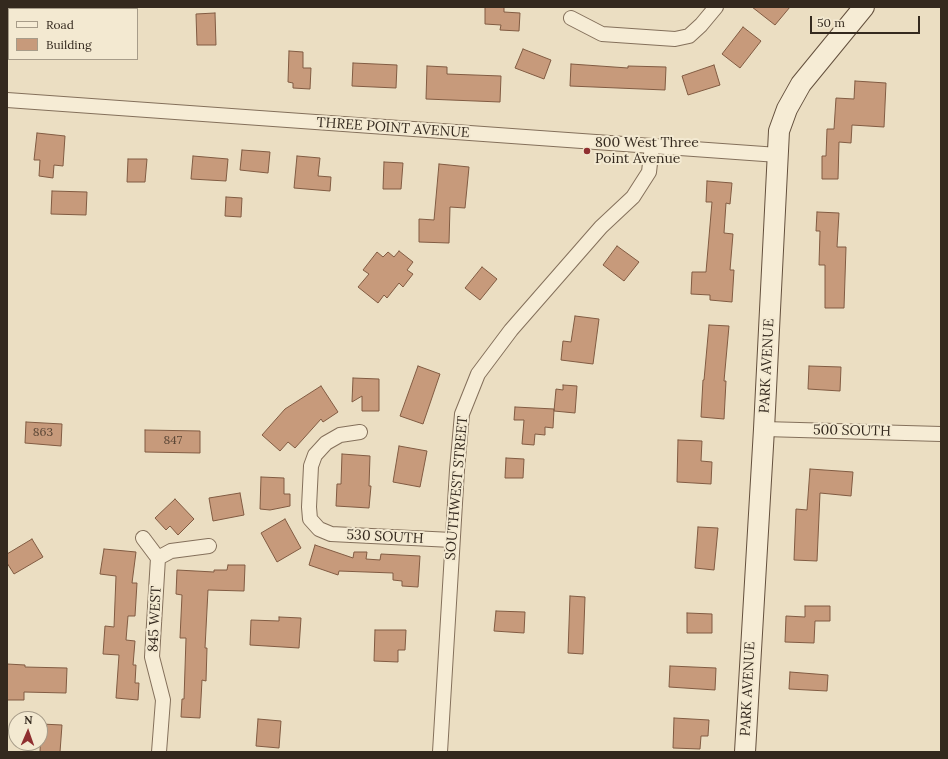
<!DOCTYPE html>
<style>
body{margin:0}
#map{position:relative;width:948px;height:759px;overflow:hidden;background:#ebdec2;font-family:Lora,serif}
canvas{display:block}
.frame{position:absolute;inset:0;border:8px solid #34291e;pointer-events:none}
.legend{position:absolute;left:8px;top:8px;width:130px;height:52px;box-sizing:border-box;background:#f3e9d1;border:1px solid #a79c89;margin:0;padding:5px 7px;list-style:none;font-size:12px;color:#34291e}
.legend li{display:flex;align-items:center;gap:8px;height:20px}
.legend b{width:20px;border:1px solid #a79c89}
.north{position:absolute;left:8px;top:711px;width:40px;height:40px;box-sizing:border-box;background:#f3e9d1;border:1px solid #a79c89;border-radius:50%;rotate:2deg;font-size:11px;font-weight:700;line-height:16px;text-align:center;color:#34291e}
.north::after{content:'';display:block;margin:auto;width:14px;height:18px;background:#8f2f30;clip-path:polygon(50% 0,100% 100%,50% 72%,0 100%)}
.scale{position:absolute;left:810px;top:16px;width:110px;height:18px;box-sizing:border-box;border:2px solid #34291e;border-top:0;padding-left:5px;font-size:12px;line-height:14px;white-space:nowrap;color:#34291e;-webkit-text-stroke:3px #f3e9d1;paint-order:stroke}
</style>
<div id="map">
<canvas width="948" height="759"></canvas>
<div class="frame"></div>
<ul class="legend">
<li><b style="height:5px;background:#f6ecd5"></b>Road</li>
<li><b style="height:11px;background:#c79a7b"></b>Building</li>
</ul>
<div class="north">N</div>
<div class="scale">50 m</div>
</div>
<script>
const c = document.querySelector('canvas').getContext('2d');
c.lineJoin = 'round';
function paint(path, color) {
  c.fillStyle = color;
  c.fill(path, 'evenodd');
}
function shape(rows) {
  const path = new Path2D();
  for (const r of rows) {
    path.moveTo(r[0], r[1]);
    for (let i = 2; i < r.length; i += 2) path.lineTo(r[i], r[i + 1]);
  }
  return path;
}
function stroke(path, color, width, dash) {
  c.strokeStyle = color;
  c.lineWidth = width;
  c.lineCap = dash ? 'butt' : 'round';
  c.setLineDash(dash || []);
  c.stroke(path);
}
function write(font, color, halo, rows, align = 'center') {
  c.font = font + ' Lora,serif';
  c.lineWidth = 4;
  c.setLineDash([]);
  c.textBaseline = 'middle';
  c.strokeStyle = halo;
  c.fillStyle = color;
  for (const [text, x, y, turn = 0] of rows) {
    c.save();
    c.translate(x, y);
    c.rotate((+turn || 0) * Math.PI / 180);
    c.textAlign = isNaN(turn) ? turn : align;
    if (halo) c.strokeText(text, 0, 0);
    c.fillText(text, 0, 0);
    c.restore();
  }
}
const building = shape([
 [485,7,504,7,504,12,520,13,519,31,500,30,501,25,485,24,485,7],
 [752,7,790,7,775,25,752,7],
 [215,13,216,45,197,45,196,14,215,13],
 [743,27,761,41,740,68,722,54,743,27],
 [523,49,551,60,544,79,515,68,523,49],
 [289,51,303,52,303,68,311,68,310,89,293,88,293,83,288,82,289,51],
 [353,63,397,65,396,88,352,86,353,63],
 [571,64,628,68,628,66,666,67,665,90,570,86,571,64],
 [714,65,720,85,688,95,682,76,714,65],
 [427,66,447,67,447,74,501,76,500,102,426,99,427,66],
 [855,81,886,83,884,127,852,125,851,143,839,142,838,179,822,179,822,156,826,156,827,129,834,129,836,98,854,99,855,81],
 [37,133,65,136,63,166,54,165,53,178,39,176,40,160,34,160,37,133],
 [242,150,270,152,268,173,240,170,242,150],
 [193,156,228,159,226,181,191,179,193,156],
 [297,156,320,158,318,176,331,177,330,191,294,188,297,156],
 [128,159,147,159,145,182,127,182,128,159],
 [384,162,403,163,401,189,383,189,384,162],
 [439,164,469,167,465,208,450,207,449,243,419,242,419,219,434,220,439,164],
 [707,181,732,183,730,204,726,203,724,233,733,234,730,270,734,270,732,302,710,300,710,295,691,294,692,272,706,272,712,202,706,202,707,181],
 [52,191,87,192,86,215,51,214,52,191],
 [226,197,242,198,241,217,225,216,226,197],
 [817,212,839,213,837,247,846,247,844,308,825,308,825,265,819,265,820,231,816,231,817,212],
 [617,246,639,262,624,281,603,265,617,246],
 [399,251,413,262,407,270,413,274,403,287,399,283,387,298,384,295,378,303,358,287,369,274,363,270,377,252,383,257,388,252,394,257,399,251],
 [482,267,497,279,480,300,465,288,482,267],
 [575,316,599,319,593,364,561,360,563,341,571,342,575,316],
 [709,325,729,326,724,381,726,381,724,419,701,417,703,380,704,380,709,325],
 [418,366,440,374,423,424,400,416,418,366],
 [809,366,841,367,840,391,808,389,809,366],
 [353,378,379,379,379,411,362,411,362,396,352,402,353,378],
 [563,385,577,386,575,413,554,411,556,389,563,390,563,385],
 [321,386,338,412,323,422,321,419,295,448,288,442,280,451,262,435,285,409,321,386],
 [515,407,554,409,553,428,545,427,545,435,535,434,534,445,522,444,524,420,514,420,515,407],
 [26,422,62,424,61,446,25,443,26,422],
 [145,430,200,431,200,453,145,452,145,430],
 [678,440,702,441,701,461,712,462,711,484,677,482,678,440],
 [399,446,427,451,420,487,393,482,399,446],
 [342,454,370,456,369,486,371,486,369,508,336,506,337,484,341,484,342,454],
 [506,458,524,459,523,478,505,478,506,458],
 [810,469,853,472,851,496,820,493,817,561,794,560,796,509,807,510,810,469],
 [261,477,284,478,284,494,290,494,290,506,270,510,260,509,261,477],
 [240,493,244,515,213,521,209,498,240,493],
 [175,499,194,519,178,535,170,526,166,530,155,518,175,499],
 [285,519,301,548,277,562,261,533,285,519],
 [698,527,718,528,714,570,695,568,698,527],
 [32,539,43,557,14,574,7,563,7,554,32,539],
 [315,545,353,558,354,552,367,552,366,559,380,560,381,554,420,556,418,587,402,586,402,581,393,580,393,573,339,571,338,575,309,565,315,545],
 [104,549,136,552,132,583,137,583,135,616,128,616,126,640,135,641,133,665,136,665,135,683,139,683,138,700,116,698,119,655,103,654,105,626,114,627,116,576,100,574,104,549],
 [228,565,245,565,244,591,208,590,205,648,207,648,206,681,202,680,200,718,181,717,182,699,184,699,186,638,180,638,182,595,176,594,177,570,214,572,214,570,227,570,228,565],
 [570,596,585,597,583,654,568,653,570,596],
 [805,606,830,606,830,621,815,621,814,643,785,642,786,616,805,617,805,606],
 [496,611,525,612,524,633,494,631,496,611],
 [687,613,712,614,712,633,687,633,687,613],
 [279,617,301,618,299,648,250,645,251,620,279,621,279,617],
 [375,630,406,630,405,650,398,650,398,662,374,661,375,630],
 [7,664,25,665,25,667,67,668,66,693,24,692,24,700,7,700,7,664],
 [670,666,716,668,715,690,669,687,670,666],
 [790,672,828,675,827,691,789,689,790,672],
 [674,718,709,720,708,736,701,736,700,749,673,748,674,718],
 [258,719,281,721,279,748,256,746,258,719],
 [41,724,62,725,60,752,40,752,41,724]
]);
paint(building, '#c79a7b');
stroke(building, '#815b42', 1);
const street = shape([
 [7,13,7,7],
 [571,18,602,34,675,39,689,36,701,25,716,7],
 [7,100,778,155],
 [764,429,941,434],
 [360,432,340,435,326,443,315,455,311,466,309,507,310,519,319,529,331,534,452,540],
 [143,538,158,558,152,657,163,700,159,752],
 [158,558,171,551,209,546],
 [440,752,457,470,462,414,478,374,511,330,601,227,633,197,649,172,652,146]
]);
const secondary = shape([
 [745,752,764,429,779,131,787,109,801,84,864,7]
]);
stroke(street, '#84705b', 16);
stroke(secondary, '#65513e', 22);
stroke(street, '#f6ecd5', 14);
stroke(secondary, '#f6ecd5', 20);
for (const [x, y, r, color] of [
 [587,151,4,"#8f2f30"]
]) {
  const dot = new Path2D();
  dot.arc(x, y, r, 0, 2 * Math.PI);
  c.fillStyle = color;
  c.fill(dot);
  stroke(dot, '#f3e9d1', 1.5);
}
write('12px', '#594535', null, [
 ["863",43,433],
 ["847",173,441]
]);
write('14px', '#34291e', '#f3e9d1', [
 ["THREE POINT AVENUE",393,128,4],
 ["PARK AVENUE",767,366,-87],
 ["500 SOUTH",852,431,1],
 ["SOUTHWEST STREET",457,488,-85],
 ["530 SOUTH",385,537,3],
 ["845 WEST",155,619,-87],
 ["PARK AVENUE",748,689,-87]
]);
write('14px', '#34291e', '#f3e9d1', [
 ["800 West Three",595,143],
 ["Point Avenue",595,159]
], 'left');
</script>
